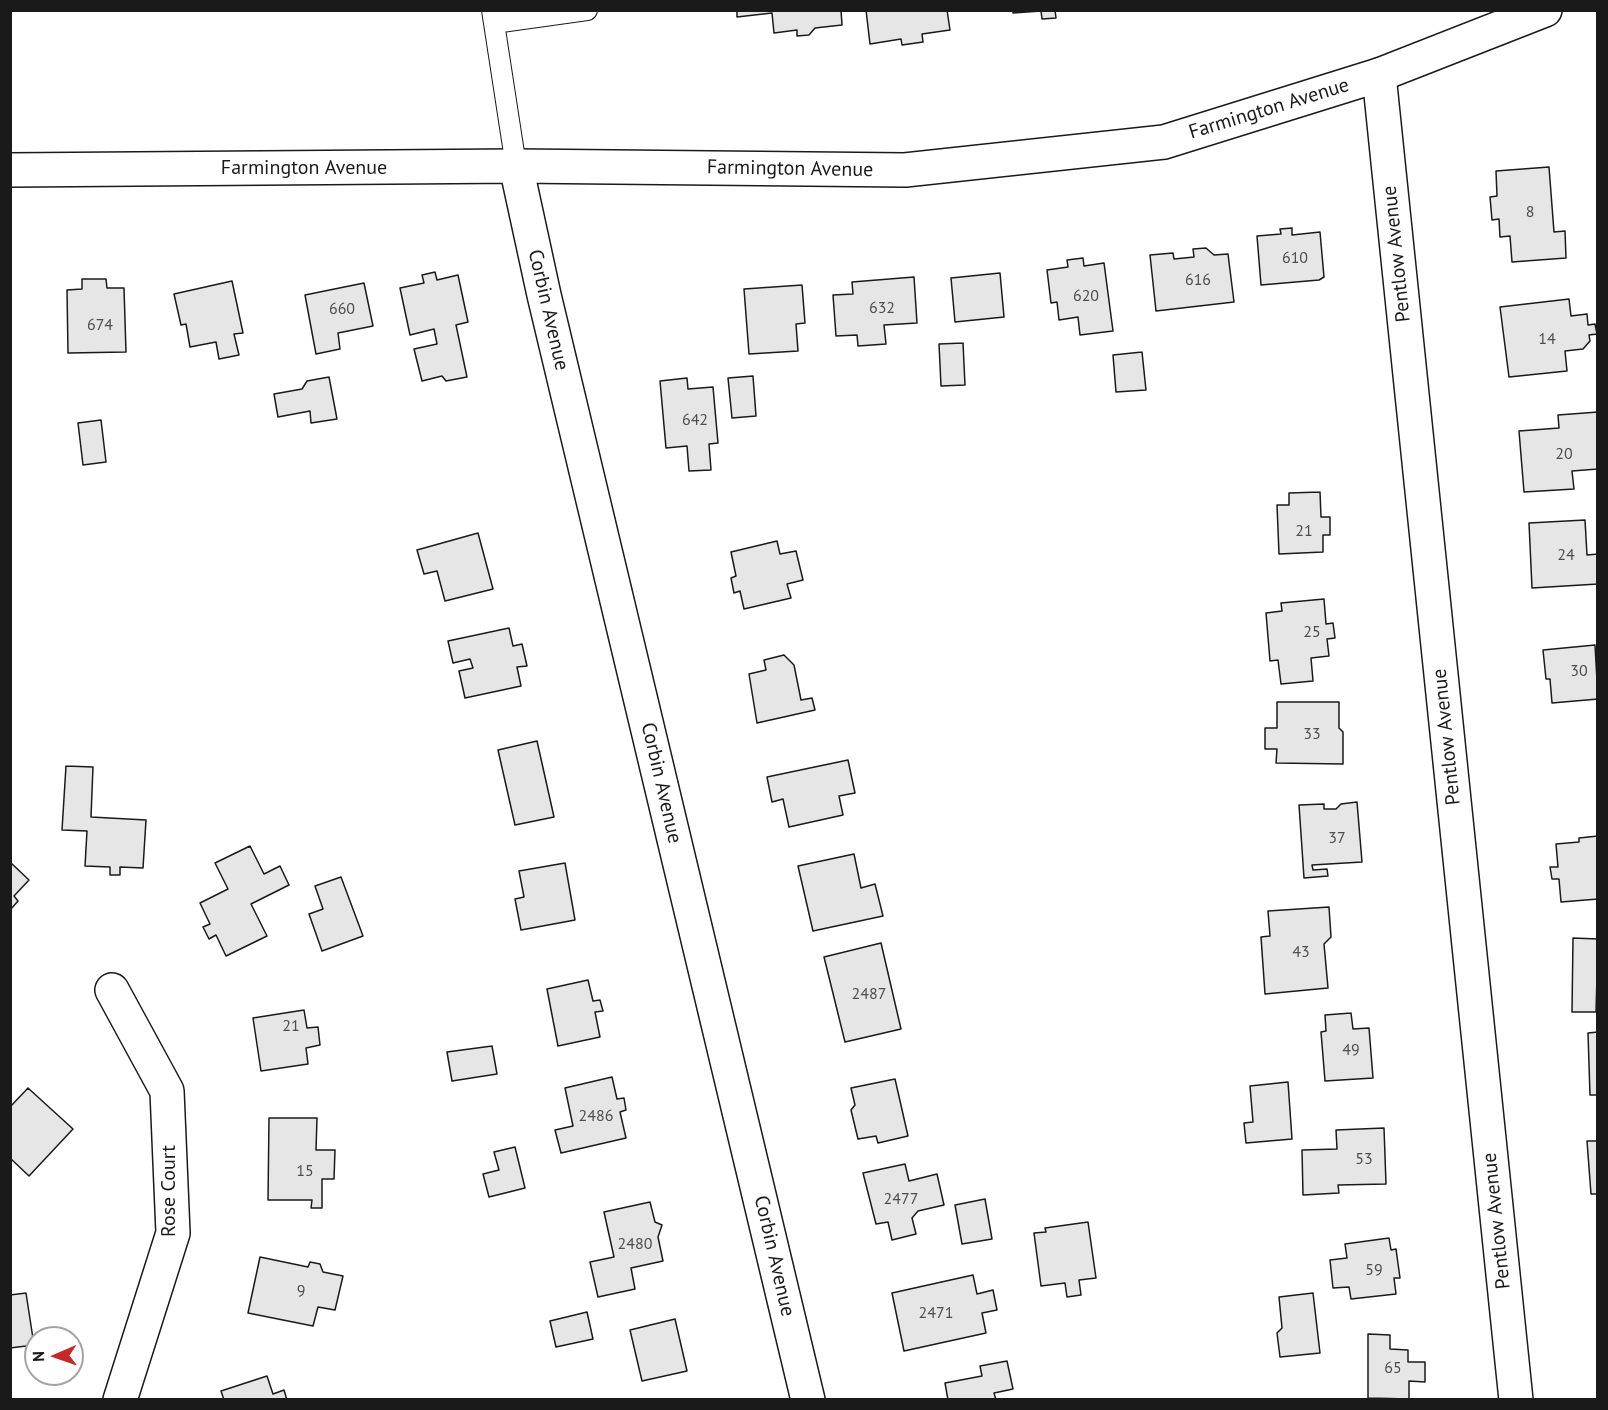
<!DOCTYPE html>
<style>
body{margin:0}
#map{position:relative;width:1608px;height:1410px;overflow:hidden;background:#fff;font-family:"PT Sans",sans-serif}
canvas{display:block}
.frame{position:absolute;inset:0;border:12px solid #1a1a1a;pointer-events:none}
.north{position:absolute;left:24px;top:1326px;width:60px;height:60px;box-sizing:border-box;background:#fff;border:2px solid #a3a3a3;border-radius:50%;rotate:268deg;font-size:16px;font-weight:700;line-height:24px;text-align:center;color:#1a1a1a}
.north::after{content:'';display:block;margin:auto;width:21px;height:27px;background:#c62828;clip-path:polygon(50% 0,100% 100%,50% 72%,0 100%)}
</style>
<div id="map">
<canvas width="1608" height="1410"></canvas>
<div class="frame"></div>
<div class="north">N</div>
</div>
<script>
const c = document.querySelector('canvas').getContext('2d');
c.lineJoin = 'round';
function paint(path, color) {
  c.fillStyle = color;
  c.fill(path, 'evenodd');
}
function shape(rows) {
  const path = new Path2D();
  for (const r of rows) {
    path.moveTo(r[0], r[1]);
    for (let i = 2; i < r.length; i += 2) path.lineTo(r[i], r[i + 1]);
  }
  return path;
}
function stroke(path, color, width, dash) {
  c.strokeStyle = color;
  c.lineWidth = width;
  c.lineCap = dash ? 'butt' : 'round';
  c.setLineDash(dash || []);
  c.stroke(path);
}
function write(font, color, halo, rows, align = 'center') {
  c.font = font + ' "PT Sans",sans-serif';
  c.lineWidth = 4.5;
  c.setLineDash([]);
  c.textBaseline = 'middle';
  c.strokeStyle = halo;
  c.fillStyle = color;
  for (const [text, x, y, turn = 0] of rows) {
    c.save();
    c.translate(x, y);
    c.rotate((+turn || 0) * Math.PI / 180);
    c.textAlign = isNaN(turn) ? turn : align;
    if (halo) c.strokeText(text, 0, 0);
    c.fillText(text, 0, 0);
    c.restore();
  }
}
const building = shape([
 [737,10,841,10,842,25,815,28,809,35,797,36,797,30,774,33,772,13,737,17,737,10],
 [866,10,947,10,950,30,922,34,923,42,902,45,901,39,870,44,866,10],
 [1013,10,1055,10,1056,18,1042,19,1041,11,1013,13,1013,10],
 [1549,167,1554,232,1565,231,1566,258,1512,262,1510,236,1500,237,1499,219,1492,220,1490,197,1497,196,1496,171,1549,167],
 [1292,228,1292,235,1320,232,1324,277,1319,280,1261,285,1257,236,1281,234,1280,229,1292,228],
 [1206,248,1214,255,1228,254,1234,302,1156,311,1150,255,1173,253,1174,259,1194,257,1193,249,1206,248],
 [1083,258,1084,266,1104,263,1113,331,1080,335,1078,317,1059,320,1057,302,1051,303,1047,270,1068,267,1067,260,1083,258],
 [435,272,437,280,458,275,468,322,456,325,467,377,446,381,442,376,422,381,414,349,437,344,434,329,410,335,400,288,424,283,422,275,435,272],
 [1000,273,1004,317,955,322,951,278,1000,273],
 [914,277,917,323,884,325,886,344,858,346,857,335,836,336,833,295,853,294,852,282,914,277],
 [82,279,106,279,107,288,124,288,126,352,68,353,67,290,82,289,82,279],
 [232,281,243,333,234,334,239,355,219,359,216,342,190,347,186,324,181,325,174,294,232,281],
 [364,283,373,326,338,333,340,349,316,354,305,295,364,283],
 [802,285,805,323,796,324,798,351,749,354,744,289,802,285],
 [1569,299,1571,316,1587,314,1588,325,1595,324,1597,334,1589,335,1590,341,1583,349,1565,351,1567,371,1509,377,1500,307,1569,299],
 [963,343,965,385,941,386,939,344,963,343],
 [1142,352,1146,390,1116,392,1113,355,1142,352],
 [753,376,756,416,732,418,728,378,753,376],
 [329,377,337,419,311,423,310,411,278,417,274,394,302,389,307,381,329,377],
 [687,378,688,389,713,387,718,443,709,444,711,470,689,471,687,446,666,448,660,381,687,378],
 [1598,412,1598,469,1572,471,1574,489,1524,492,1519,431,1559,428,1558,415,1598,412],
 [101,420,106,462,83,465,78,423,101,420],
 [1320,492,1321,517,1330,517,1330,535,1323,535,1323,552,1279,554,1277,505,1289,505,1289,493,1320,492],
 [1585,520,1587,555,1598,554,1598,584,1532,588,1529,523,1585,520],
 [478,533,493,589,445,601,437,571,424,574,417,550,478,533],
 [777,541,780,554,796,551,803,580,787,584,791,598,744,609,740,591,734,593,731,578,736,576,731,552,777,541],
 [1324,599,1326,624,1333,623,1335,638,1327,639,1329,656,1311,658,1313,681,1281,684,1278,660,1270,661,1266,613,1282,611,1281,603,1324,599],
 [509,628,513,646,522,644,527,666,517,667,521,686,465,698,459,671,473,668,470,659,453,663,448,641,509,628],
 [1595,645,1598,699,1552,703,1550,679,1546,679,1543,650,1595,645],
 [784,655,794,665,801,700,812,698,815,710,757,723,749,674,766,670,764,660,784,655],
 [1277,702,1339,702,1339,728,1343,732,1343,764,1276,763,1277,749,1265,749,1265,728,1277,728,1277,702],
 [537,741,554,817,515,825,498,750,537,741],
 [848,760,855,793,839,796,843,815,789,827,783,799,772,802,767,777,848,760],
 [66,766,93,767,91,817,146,820,143,868,120,867,120,875,110,875,110,867,85,866,87,831,62,830,66,766],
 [1357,802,1362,862,1312,865,1313,870,1327,869,1328,876,1304,878,1299,805,1324,804,1324,809,1336,809,1341,804,1357,802],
 [1598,836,1598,899,1561,902,1559,879,1552,879,1550,867,1558,867,1556,844,1579,842,1579,838,1598,836],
 [250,846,264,874,280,866,289,885,251,904,267,936,226,956,216,935,209,939,203,927,210,924,200,903,228,889,215,863,250,846],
 [854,854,861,888,875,884,883,916,813,931,798,866,854,854],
 [10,862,29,880,14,896,18,901,11,909,10,862],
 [565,863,575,920,521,930,515,899,524,897,519,871,565,863],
 [341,877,363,936,322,951,309,914,323,909,315,886,341,877],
 [1329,907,1331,937,1324,944,1328,988,1265,994,1261,937,1270,936,1268,911,1329,907],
 [1573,938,1598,939,1596,1012,1572,1012,1573,938],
 [881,943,901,1029,845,1042,824,957,881,943],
 [588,980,593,1001,600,1000,603,1011,595,1012,600,1037,558,1046,547,989,588,980],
 [304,1010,307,1028,318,1027,320,1045,306,1048,308,1064,261,1071,253,1018,304,1010],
 [1351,1013,1353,1029,1369,1028,1373,1078,1325,1081,1321,1032,1326,1031,1325,1015,1351,1013],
 [1598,1032,1598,1095,1590,1095,1588,1033,1598,1032],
 [492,1046,497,1074,452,1081,447,1052,492,1046],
 [612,1077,617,1099,624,1098,626,1110,620,1112,626,1138,561,1153,555,1130,573,1126,565,1088,612,1077],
 [895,1079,908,1136,878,1143,876,1136,858,1139,851,1110,855,1105,851,1088,895,1079],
 [1288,1082,1292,1139,1246,1143,1244,1123,1253,1122,1250,1086,1288,1082],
 [28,1088,73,1129,29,1176,10,1158,10,1107,28,1088],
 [269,1118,317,1118,316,1150,335,1150,334,1179,322,1179,322,1208,311,1208,312,1200,268,1200,269,1118],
 [1384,1128,1386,1184,1338,1185,1339,1193,1303,1195,1302,1150,1337,1149,1336,1130,1384,1128],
 [1587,1141,1598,1141,1598,1194,1591,1194,1587,1141],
 [515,1147,525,1188,489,1197,483,1174,499,1170,494,1152,515,1147],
 [905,1164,909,1181,937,1174,944,1205,918,1211,912,1218,916,1234,892,1240,888,1222,876,1224,863,1173,905,1164],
 [985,1199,992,1239,962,1244,955,1205,985,1199],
 [650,1202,655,1222,662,1225,658,1237,663,1261,631,1268,635,1289,598,1297,590,1262,614,1257,604,1212,650,1202],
 [1088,1222,1096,1278,1079,1280,1081,1295,1067,1297,1065,1283,1041,1286,1034,1233,1046,1232,1045,1228,1088,1222],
 [1389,1238,1391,1250,1396,1249,1400,1278,1394,1278,1396,1294,1351,1299,1349,1287,1333,1288,1330,1260,1347,1258,1345,1244,1389,1238],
 [260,1257,308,1267,310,1262,320,1264,323,1272,343,1276,335,1310,318,1307,313,1326,248,1313,260,1257],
 [973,1275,977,1294,993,1290,997,1310,982,1313,986,1333,904,1351,892,1293,973,1275],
 [26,1293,34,1345,10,1348,10,1295,26,1293],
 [1313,1293,1320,1353,1280,1357,1277,1333,1282,1328,1279,1297,1313,1293],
 [587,1312,593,1339,556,1347,550,1321,587,1312],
 [675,1319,687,1371,642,1381,630,1330,675,1319],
 [1368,1334,1390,1335,1390,1349,1408,1350,1408,1362,1425,1362,1425,1382,1409,1381,1409,1399,1368,1398,1368,1334],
 [1007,1361,1013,1389,994,1393,996,1400,948,1400,945,1383,982,1376,980,1366,1007,1361],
 [267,1376,273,1394,284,1390,287,1400,224,1400,221,1391,267,1376]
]);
paint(building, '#e6e6e6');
stroke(building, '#1a1a1a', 1.5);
const lane = shape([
 [492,10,516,166],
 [494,23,587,10]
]);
const street = shape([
 [1379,75,1516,1400],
 [112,990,167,1091,173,1233,120,1400]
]);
const secondary = shape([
 [516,166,544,295,808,1400],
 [10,170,516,166,905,170,1164,142,1379,75,1545,10]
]);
stroke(lane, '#1a1a1a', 22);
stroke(street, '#1a1a1a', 36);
stroke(secondary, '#1a1a1a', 36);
stroke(lane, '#fff', 20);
stroke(street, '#fff', 33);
stroke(secondary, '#fff', 33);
write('16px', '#4d4d4d', null, [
 ["8",1530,212],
 ["610",1295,258],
 ["616",1198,280],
 ["620",1086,296],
 ["632",882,308],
 ["660",342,309],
 ["674",100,325],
 ["14",1547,339],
 ["642",695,420],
 ["20",1564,454],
 ["21",1304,531],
 ["24",1566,555],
 ["25",1312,632],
 ["30",1579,671],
 ["33",1312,734],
 ["37",1337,838],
 ["43",1301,952],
 ["2487",869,994],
 ["21",291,1026],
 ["49",1351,1050],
 ["2486",596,1116],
 ["53",1364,1159],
 ["15",305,1171],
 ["2477",901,1199],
 ["2480",635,1244],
 ["59",1374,1270],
 ["9",301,1291],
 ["2471",936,1313],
 ["65",1393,1368]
]);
write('20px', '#1a1a1a', '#fff', [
 ["Farmington Avenue",1269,109,-17],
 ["Farmington Avenue",304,168],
 ["Farmington Avenue",790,169,1],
 ["Pentlow Avenue",1397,254,-96],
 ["Corbin Avenue",548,310,77],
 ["Pentlow Avenue",1447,737,-96],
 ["Corbin Avenue",661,783,77],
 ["Rose Court",169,1191,-90],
 ["Pentlow Avenue",1497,1221,-96],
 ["Corbin Avenue",774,1256,77]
]);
</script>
